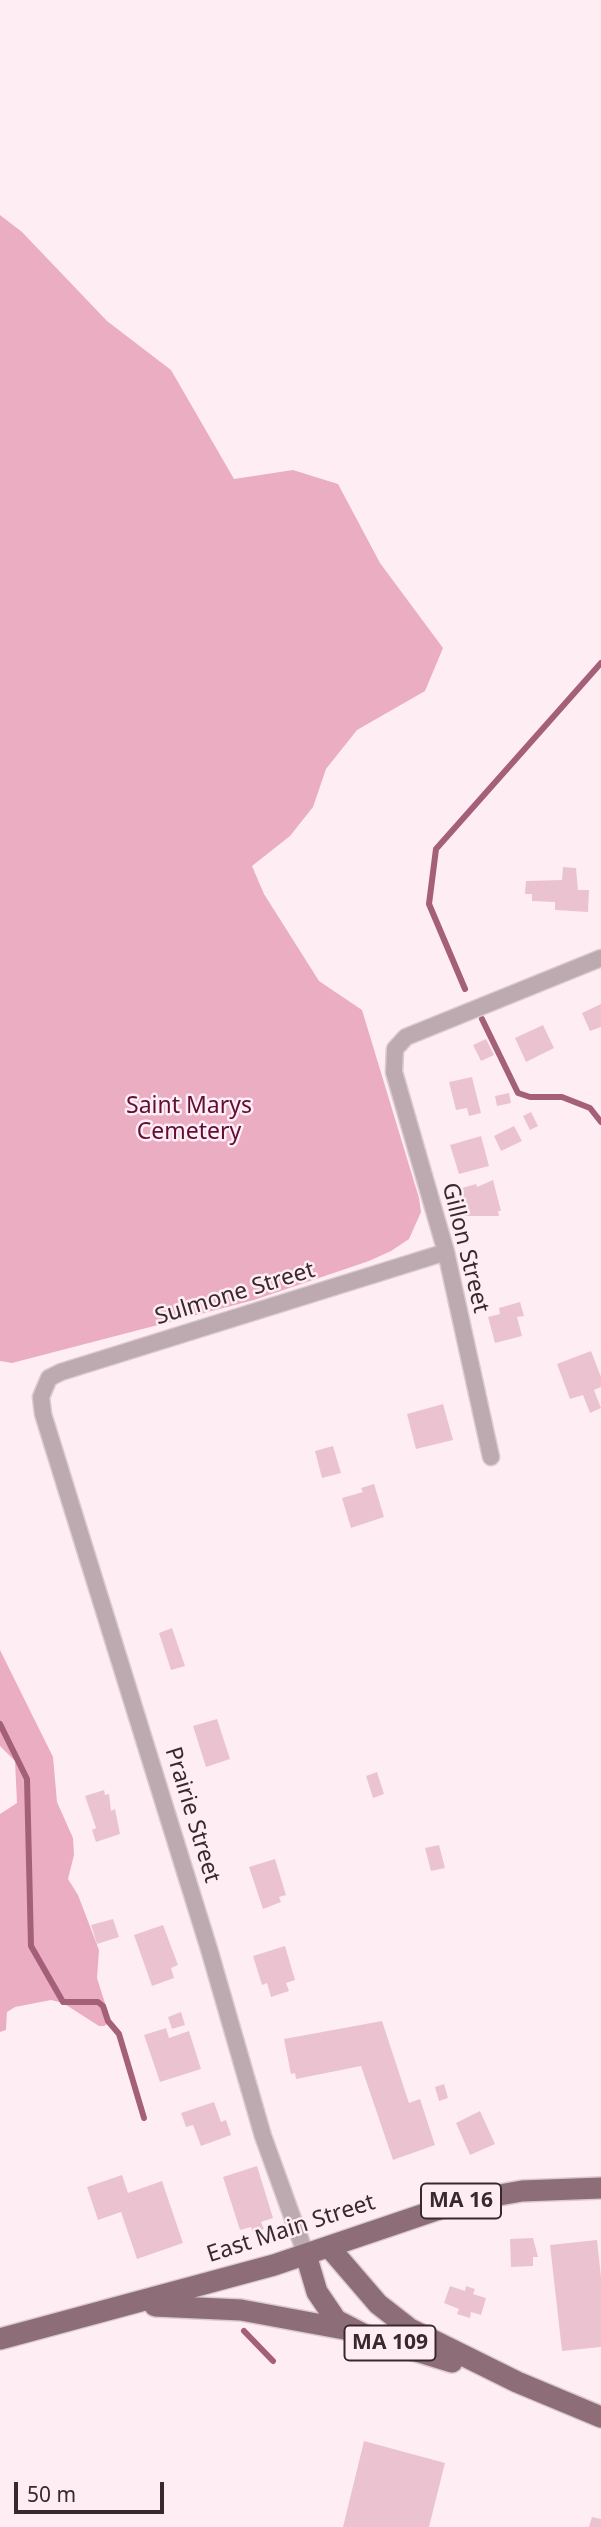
<!DOCTYPE html>
<style>
body{margin:0}
#map{position:relative;width:601px;height:2527px;overflow:hidden;background:#feeef3;font-family:"Noto Sans",sans-serif}
canvas{display:block}
.scale{position:absolute;left:14px;top:2482px;width:150px;height:32px;box-sizing:border-box;border:4px solid #39292e;border-top:0;padding-left:9px;font-size:21px;line-height:24px;white-space:nowrap;color:#39292e;-webkit-text-stroke:5px #feeef3;paint-order:stroke}
</style>
<div id="map">
<canvas width="601" height="2527"></canvas>
<div class="scale">50 m</div>
</div>
<script>
const c = document.querySelector('canvas').getContext('2d');
c.lineJoin = 'round';
function paint(path, color) {
  c.fillStyle = color;
  c.fill(path, 'evenodd');
}
function shape(rows) {
  const path = new Path2D();
  for (const r of rows) {
    path.moveTo(r[0], r[1]);
    for (let i = 2; i < r.length; i += 2) path.lineTo(r[i], r[i + 1]);
  }
  return path;
}
function stroke(path, color, width, dash) {
  c.strokeStyle = color;
  c.lineWidth = width;
  c.lineCap = dash ? 'butt' : 'round';
  c.setLineDash(dash || []);
  c.stroke(path);
}
function write(font, color, halo, rows, align = 'center') {
  c.font = font + ' "Noto Sans",sans-serif';
  c.lineWidth = 5;
  c.setLineDash([]);
  c.textBaseline = 'middle';
  c.strokeStyle = halo;
  c.fillStyle = color;
  for (const [text, x, y, turn = 0] of rows) {
    c.save();
    c.translate(x, y);
    c.rotate((+turn || 0) * Math.PI / 180);
    c.textAlign = isNaN(turn) ? turn : align;
    if (halo) c.strokeText(text, 0, 0);
    c.fillText(text, 0, 0);
    c.restore();
  }
}
paint(shape([
 [0,215,22,232,107,321,171,370,234,479,293,470,338,484,380,563,443,648,425,691,357,730,326,769,313,807,290,836,252,866,264,894,319,981,362,1010,419,1198,421,1212,409,1239,391,1251,369,1261,254,1300,12,1363,0,1361],
 [0,1650,53,1757,57,1802,73,1838,74,1855,68,1879,78,1895,99,1950,97,1978,109,2016,109,2023,104,2026,99,2026,63,2003,51,2000,15,2007,7,2012,6,2030,0,2032,0,1814,17,1803,15,1761,0,1746]
]), '#ebadc2');
stroke(shape([
 [465,989,429,904,436,849,601,663],
 [482,1019,518,1093,530,1097,562,1097,590,1108,601,1122],
 [0,1724,27,1779,31,1946,63,2002,98,2002,103,2006,108,2021,119,2034,144,2118],
 [244,2331,273,2361]
]), '#a46079', 6);
paint(shape([
 [563,867,576,868,578,890,589,890,588,912,555,910,555,902,532,901,532,894,525,894,526,881,562,880],
 [601,1004,601,1027,590,1031,582,1013],
 [543,1025,554,1048,526,1062,515,1038],
 [486,1039,494,1055,481,1061,473,1045],
 [472,1077,481,1113,469,1116,467,1108,456,1110,449,1082],
 [509,1093,511,1103,497,1106,495,1096],
 [531,1112,538,1126,530,1130,523,1116],
 [514,1126,522,1141,501,1151,494,1136],
 [481,1136,489,1166,459,1174,450,1145],
 [493,1180,501,1211,498,1211,499,1216,463,1216,458,1196,464,1195,462,1188,476,1184,477,1187],
 [520,1302,524,1316,517,1317,522,1336,495,1343,488,1317,500,1314,499,1308],
 [591,1351,601,1377,601,1387,594,1390,601,1408,590,1413,583,1395,570,1399,557,1364],
 [443,1404,453,1440,416,1449,407,1414],
 [333,1446,341,1473,322,1478,315,1451],
 [374,1484,384,1517,351,1528,342,1498,363,1492,361,1488],
 [172,1628,185,1666,171,1670,159,1633],
 [217,1719,230,1759,206,1767,193,1726],
 [377,1772,384,1794,373,1798,366,1776],
 [104,1790,105,1795,109,1794,111,1811,115,1809,120,1834,96,1842,92,1830,96,1828,85,1796],
 [439,1845,445,1868,431,1871,425,1848],
 [275,1859,286,1895,279,1897,281,1902,263,1909,249,1867],
 [113,1919,119,1937,97,1944,91,1925],
 [163,1925,178,1965,171,1968,174,1978,152,1986,134,1935],
 [285,1946,295,1980,286,1983,289,1991,271,1997,267,1983,262,1985,253,1956],
 [181,2012,185,2025,172,2029,168,2017],
 [382,2021,409,2103,420,2099,435,2145,393,2160,361,2066,296,2079,295,2073,291,2074,284,2039],
 [166,2028,169,2038,189,2031,201,2069,160,2082,144,2035],
 [444,2084,448,2098,439,2101,435,2087],
 [214,2102,221,2122,226,2120,231,2135,201,2146,193,2125,186,2127,181,2113],
 [480,2111,495,2144,470,2155,456,2123],
 [257,2166,273,2218,261,2222,264,2229,253,2232,251,2227,240,2230,223,2177],
 [122,2175,128,2193,162,2181,183,2243,137,2259,121,2212,98,2220,87,2187],
 [533,2238,538,2257,533,2257,533,2266,511,2267,510,2239],
 [597,2240,601,2277,601,2347,562,2351,550,2245],
 [450,2286,465,2291,466,2286,475,2289,473,2294,486,2298,481,2315,471,2312,470,2318,457,2314,459,2309,444,2303],
 [364,2441,445,2463,429,2527,343,2527],
 [592,2517,601,2519,601,2527,589,2527]
]), '#ebc3d0');
const street = shape([
 [491,1457,446,1252,394,1072,395,1049,406,1037,601,958],
 [306,2255,263,2136,209,1949,43,1414,41,1397,49,1378,61,1372,446,1252]
]);
const primary = shape([
 [329,2247,378,2304,410,2329,517,2382,601,2417],
 [306,2255,317,2292,336,2320,367,2336,452,2362],
 [155,2306,241,2310,344,2329],
 [0,2339,274,2265,460,2202,522,2191,601,2188]
]);
stroke(street, '#dbcbd0', 19);
stroke(primary, '#dbcbd0', 24);
stroke(street, '#bcaab0', 16);
stroke(primary, '#8d6e78', 21);
for (const [x, y, w] of [
 [461,2201,80],
 [390,2343,91]
]) {
  const box = new Path2D();
  box.roundRect(x - w / 2, y - 17.5, w, 35, 5);
  c.fillStyle = '#feeef3';
  c.fill(box);
  stroke(box, '#39292e', 2);
}
write('bold 21px', '#39292e', null, [
 ["MA 16",461,2201],
 ["MA 109",390,2343]
]);
write('23px', '#610d37', '#feeef3', [
 ["Saint Marys",189,1106],
 ["Cemetery",189,1132]
]);
write('23px', '#39292e', '#feeef3', [
 ["Gillon Street",465,1248,76],
 ["Sulmone Street",235,1294,-17],
 ["Prairie Street",192,1815,73],
 ["East Main Street",291,2229,-18]
]);
</script>
